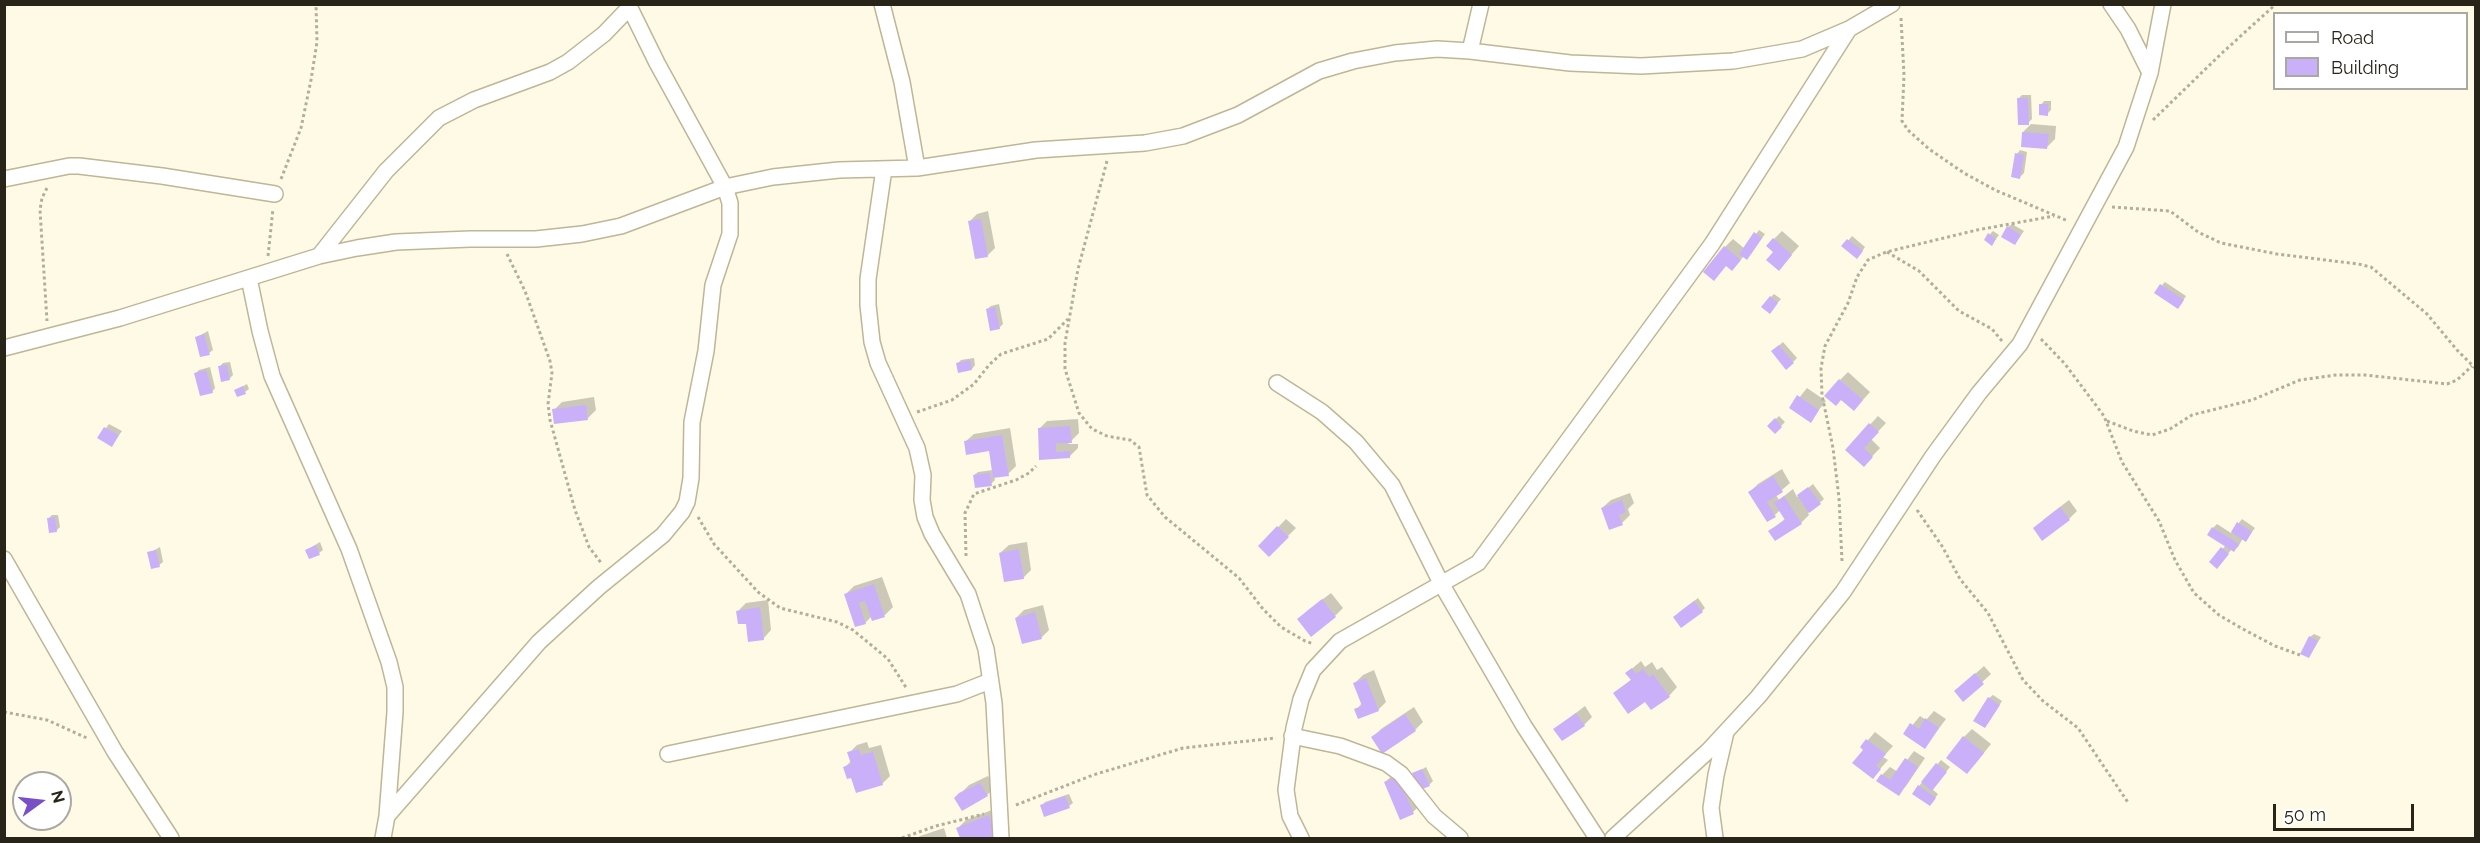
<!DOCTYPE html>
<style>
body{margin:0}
#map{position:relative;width:2480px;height:843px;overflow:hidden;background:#fffae5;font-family:Raleway,sans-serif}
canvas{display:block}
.frame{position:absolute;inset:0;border:6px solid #282518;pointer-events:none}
.legend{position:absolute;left:2273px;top:12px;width:195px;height:78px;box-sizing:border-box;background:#fff;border:2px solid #a9a8a3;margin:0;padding:8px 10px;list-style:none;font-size:18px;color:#282518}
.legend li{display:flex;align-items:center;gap:12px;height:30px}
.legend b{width:30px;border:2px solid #a9a8a3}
.north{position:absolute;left:12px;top:771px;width:60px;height:60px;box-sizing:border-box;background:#fff;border:2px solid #a9a8a3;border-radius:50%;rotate:75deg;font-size:16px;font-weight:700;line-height:24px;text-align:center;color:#282518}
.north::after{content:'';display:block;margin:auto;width:21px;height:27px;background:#794fc8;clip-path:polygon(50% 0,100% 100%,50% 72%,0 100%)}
.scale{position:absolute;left:2273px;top:804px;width:141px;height:27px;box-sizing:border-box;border:3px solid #282518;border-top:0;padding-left:8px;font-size:18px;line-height:21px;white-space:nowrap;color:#282518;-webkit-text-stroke:4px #fff;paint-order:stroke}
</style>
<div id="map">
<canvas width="2480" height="843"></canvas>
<div class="frame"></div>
<ul class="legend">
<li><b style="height:8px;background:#fff"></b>Road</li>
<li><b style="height:16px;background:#cab0f8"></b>Building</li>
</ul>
<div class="north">N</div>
<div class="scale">50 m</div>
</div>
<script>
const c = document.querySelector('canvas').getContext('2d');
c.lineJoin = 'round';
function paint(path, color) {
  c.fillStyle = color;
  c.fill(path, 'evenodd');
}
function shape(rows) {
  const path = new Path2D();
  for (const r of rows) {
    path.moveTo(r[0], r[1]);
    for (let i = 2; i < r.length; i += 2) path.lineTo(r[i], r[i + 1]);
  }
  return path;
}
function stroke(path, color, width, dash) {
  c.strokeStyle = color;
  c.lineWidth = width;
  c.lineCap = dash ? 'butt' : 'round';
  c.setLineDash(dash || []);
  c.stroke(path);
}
paint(shape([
 [2022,95,2031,95,2032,119,2028,123,2018,99],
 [2044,101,2051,101,2051,110,2047,114,2041,105],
 [2031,124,2056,126,2055,139,2047,147,2023,132],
 [2020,150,2027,152,2024,173,2020,177,2017,154],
 [988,211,995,248,987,256,969,222,977,214],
 [2012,224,2024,231,2015,243,2008,227],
 [1759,230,1765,234,1751,254,1744,256,1732,269,1725,247,1733,239,1745,249],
 [1782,231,1799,246,1786,261,1775,252,1774,239],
 [1993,231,1999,235,1992,244,1990,234],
 [1852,236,1865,247,1861,253,1844,246],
 [2165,282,2186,296,2181,304,2162,285],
 [1774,294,1781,299,1773,308,1771,297],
 [999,304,1003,324,999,328,987,309,991,306],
 [208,331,213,350,209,353,197,337],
 [1783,342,1797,358,1787,368,1776,348],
 [974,358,975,365,972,369,957,364,961,360],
 [230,362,233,375,229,379,219,367,223,363],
 [210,367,215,388,212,392,195,374,199,370],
 [1848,372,1870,392,1862,401,1840,380],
 [247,384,249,389,245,392,236,390],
 [1807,388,1826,401,1810,421,1791,408],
 [594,397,596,410,588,418,554,410,562,402],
 [1779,416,1785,422,1775,432,1769,426],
 [1878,416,1886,423,1871,439,1880,448,1864,465,1847,450],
 [1078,419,1079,433,1068,444,1078,444,1078,448,1070,456,1041,458,1039,429,1047,421],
 [109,424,122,431,112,445,99,438],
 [1010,428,1016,466,1008,474,994,477,995,480,991,484,974,475,978,472,993,470,990,449,965,442,974,434],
 [1782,469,1790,483,1776,495,1779,500,1793,489,1797,497,1813,484,1824,499,1808,513,1809,515,1801,523,1770,531,1786,518,1780,510,1775,515,1750,492,1758,484],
 [1630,493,1634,503,1628,509,1630,515,1622,523,1602,508,1611,500],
 [2069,500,2077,511,2069,519,2043,520],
 [52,515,58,515,60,527,56,531,48,519],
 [1286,519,1296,528,1269,555,1260,546],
 [2242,519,2255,528,2249,536,2243,538,2238,547,2234,550,2232,549,2220,563,2211,562,2226,545,2213,528,2217,524,2231,533],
 [320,542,323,550,319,553,307,550],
 [1027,542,1031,570,1023,578,1000,553,1009,545],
 [160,547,163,562,159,565,149,553],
 [882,577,893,607,885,615,873,619,872,616,865,623,846,594,854,586],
 [1331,593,1343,608,1335,616,1307,611],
 [1698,598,1705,608,1702,611,1678,613],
 [768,600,771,630,763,639,738,611,746,603],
 [1043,605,1049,630,1041,638,1016,618,1024,610],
 [2314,634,2321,637,2309,657,2310,637],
 [1641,661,1645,667,1652,662,1657,670,1662,667,1677,687,1669,696,1646,700,1615,693,1632,679,1627,673],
 [1984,666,1991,674,1963,700,1964,684],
 [1374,670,1386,702,1378,710,1356,710,1362,703,1355,683,1363,675],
 [1993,695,2002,701,1988,723,1989,698],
 [1585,706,1592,717,1584,725,1555,729],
 [1414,707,1423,722,1415,730,1383,752,1373,737,1381,729],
 [1934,711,1946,719,1925,747,1905,734,1920,716,1926,720],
 [1972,729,1991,744,1975,764,1964,737],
 [1875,732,1893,746,1883,757,1888,760,1873,777,1865,750,1862,747],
 [867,742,869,748,881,745,890,776,882,784,852,776,845,767,851,761,849,753,857,745],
 [1914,751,1925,758,1906,786,1898,794,1882,775,1890,767,1898,772],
 [1941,760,1950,767,1932,789,1938,794,1933,801,1919,786],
 [1426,767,1433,781,1429,785,1414,774],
 [1394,774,1421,804,1413,812,1385,782],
 [988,776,995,787,987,795,956,798,969,785],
 [1069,794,1073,803,1069,806,1042,806,1045,802],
 [997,808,998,838,961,838,958,828,966,820],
 [944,828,947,838,917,838,920,836]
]), '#0003');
paint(shape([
 [2017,98,2028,98,2029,125,2018,125],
 [2039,104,2048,104,2048,116,2039,115],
 [2022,132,2049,134,2047,149,2021,147],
 [2015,153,2024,155,2020,179,2011,177],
 [981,219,988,257,975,259,968,221],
 [2007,226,2021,235,2015,245,2001,237],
 [1754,232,1762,238,1747,260,1739,254],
 [1988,233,1996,239,1992,246,1984,240],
 [1773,238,1792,255,1779,271,1766,260,1773,252,1766,246],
 [1847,239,1863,251,1857,259,1841,246],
 [1724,246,1741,260,1732,271,1726,266,1714,281,1703,272],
 [2160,284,2184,300,2178,309,2154,293],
 [1770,296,1778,303,1770,314,1761,307],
 [995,307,1000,329,990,331,986,309],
 [204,334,210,355,200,357,195,337],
 [1779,345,1794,363,1786,370,1771,351],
 [970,360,972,370,958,373,956,363],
 [227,365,230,380,221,382,218,366],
 [206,370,213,393,200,396,194,373],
 [1839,379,1863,400,1854,411,1841,400,1836,406,1824,396],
 [243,386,246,394,237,397,234,390],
 [1797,395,1819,410,1811,423,1789,408],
 [586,405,588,420,554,424,552,409],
 [1775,418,1782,427,1775,434,1767,426],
 [1869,423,1879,432,1864,448,1873,457,1864,467,1845,450],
 [1070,426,1072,443,1056,443,1056,452,1070,451,1070,458,1039,460,1038,428],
 [104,427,119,435,112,447,97,438],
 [1002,435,1009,476,993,478,989,451,966,455,964,441],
 [990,473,992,486,975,488,973,475],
 [1773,476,1783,492,1767,502,1776,517,1767,522,1748,492],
 [1808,487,1821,504,1809,513,1797,495],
 [1784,496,1802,524,1775,541,1768,531,1785,520,1774,503],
 [1622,500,1626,512,1619,515,1623,525,1609,530,1601,508],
 [2060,507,2070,520,2042,541,2033,528],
 [55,517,57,532,49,533,47,518],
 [2237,522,2252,532,2246,542,2231,532],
 [1277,526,1289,537,1269,557,1258,546],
 [2212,527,2239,544,2234,552,2207,535],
 [316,545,320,555,309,559,305,550],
 [2221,547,2229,554,2217,569,2209,562],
 [1019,549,1024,579,1004,582,999,553],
 [156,550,160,567,151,569,147,552],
 [874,584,885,617,872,621,865,601,859,603,866,624,855,627,844,594],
 [1322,599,1336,617,1311,637,1297,619],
 [1694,601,1703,612,1681,628,1673,617],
 [760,607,764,640,748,642,746,624,738,624,736,611],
 [1035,612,1042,639,1022,644,1015,618],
 [2309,636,2318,641,2309,658,2300,654],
 [1632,668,1636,674,1643,669,1649,677,1653,674,1670,697,1651,710,1645,702,1628,714,1613,693,1631,680,1625,673],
 [1975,673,1984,684,1963,702,1954,691],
 [1366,678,1379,711,1358,719,1354,709,1362,706,1353,683],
 [1988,697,2000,705,1985,728,1973,721],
 [1576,713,1585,726,1562,741,1553,729],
 [1405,714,1416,731,1382,754,1371,737],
 [1925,718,1939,728,1925,749,1903,734,1910,723,1919,729],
 [1963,736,1984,753,1967,774,1946,758],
 [1866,739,1886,754,1876,766,1881,769,1873,779,1852,763,1863,750,1860,747],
 [859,749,861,755,873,752,883,785,856,793,851,778,847,779,843,767,851,764,847,752],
 [1905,758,1918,767,1899,796,1876,781,1881,774,1890,780],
 [1936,763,1947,772,1932,791,1921,782],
 [1422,769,1430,786,1420,790,1412,773],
 [1398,776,1414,814,1400,820,1384,782],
 [980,783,988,796,962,811,954,798,959,793],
 [1918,785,1936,798,1930,806,1912,794],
 [1065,796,1070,808,1044,817,1040,805],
 [989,815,998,838,960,838,956,828]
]), '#cab0f8');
const minor = shape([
 [882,4,902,82,917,168],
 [2111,4,2128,29,2150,73],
 [1470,51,1481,4],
 [884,169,868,279,868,305,872,342,878,363,917,448,923,475,922,500,925,517,932,534,968,594,986,649,994,703,1001,838],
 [4,179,69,166,79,166,162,176,275,194],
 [319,256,386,171,439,118,474,100,550,72,568,62,604,34,629,8],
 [249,278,260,331,272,376,349,549,389,662,395,687,395,712,387,816,383,838],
 [4,348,120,318,319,256,357,248,396,242,470,239,536,239,582,234,621,226,725,187,773,177,839,170,917,168,1036,150,1145,143,1183,136,1238,115,1319,71,1353,61,1395,53,1437,49,1470,51,1570,63,1641,66,1733,61,1802,49,1849,29,1892,4],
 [1277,383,1322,412,1356,442,1392,485,1442,585,1524,726,1597,838],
 [4,559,115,752,171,838],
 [1292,736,1340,746,1386,763,1401,774,1434,816,1460,838],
 [668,754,957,694,990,681],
 [387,816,539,642,599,587,663,535,682,512,687,502,691,478,692,422,706,351,713,285,730,234,730,203,725,187,657,63,628,4],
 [1301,838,1290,816,1286,790,1294,728,1301,699,1313,670,1340,641,1478,563,1712,244,1849,29],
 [1613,838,1708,751,1758,697,1843,592,1933,456,1979,393,2020,344,2126,147,2150,73,2163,4],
 [1715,838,1711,808,1716,775,1726,732]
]);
stroke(minor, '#beb696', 18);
stroke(shape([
 [1901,18,1904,75,1902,121,1908,130,1929,149,1964,173,1995,190,2068,221],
 [2153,120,2222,53,2276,4],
 [1107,161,1078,269,1065,343,1065,369,1079,413,1092,429,1107,436,1130,440,1139,447,1147,495,1165,517,1239,578,1263,609,1281,627,1305,641,1314,644],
 [281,179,301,128,311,80,317,42,316,4],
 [47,188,42,198,40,210,47,321],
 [2112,207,2170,211,2198,232,2221,243,2277,254,2358,264,2371,267,2427,314,2457,350,2476,369],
 [1887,252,1919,271,1959,311,1992,329,2002,341],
 [507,254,525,291,550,361,552,373,548,404,550,420,575,510,589,547,602,564],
 [268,256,273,209],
 [2041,339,2065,364,2104,416,2122,462,2159,521,2175,560,2194,593,2219,615,2241,628,2275,646,2300,655],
 [917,412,952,400,974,384,989,365,1001,354,1048,339,1068,319],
 [2107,421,2133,431,2152,435,2170,429,2192,415,2252,400,2300,380,2336,375,2365,375,2447,384,2457,380,2472,366],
 [1917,510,1942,546,1960,579,1988,613,2023,680,2043,701,2078,728,2129,804],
 [698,517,714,544,758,592,780,608,837,622,853,630,888,659,907,689],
 [966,556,965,513,974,494,1016,480,1029,473,1036,466],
 [1842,561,1839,498,1833,448,1822,395,1821,368,1825,346,1848,303,1857,277,1868,260,1886,252,1977,230,2054,216],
 [4,712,47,720,87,738],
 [1016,805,1093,775,1183,748,1276,738],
 [902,838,936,826,984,814]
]), '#b3ae9c', 3, [3, 3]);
stroke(minor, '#fff', 15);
</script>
